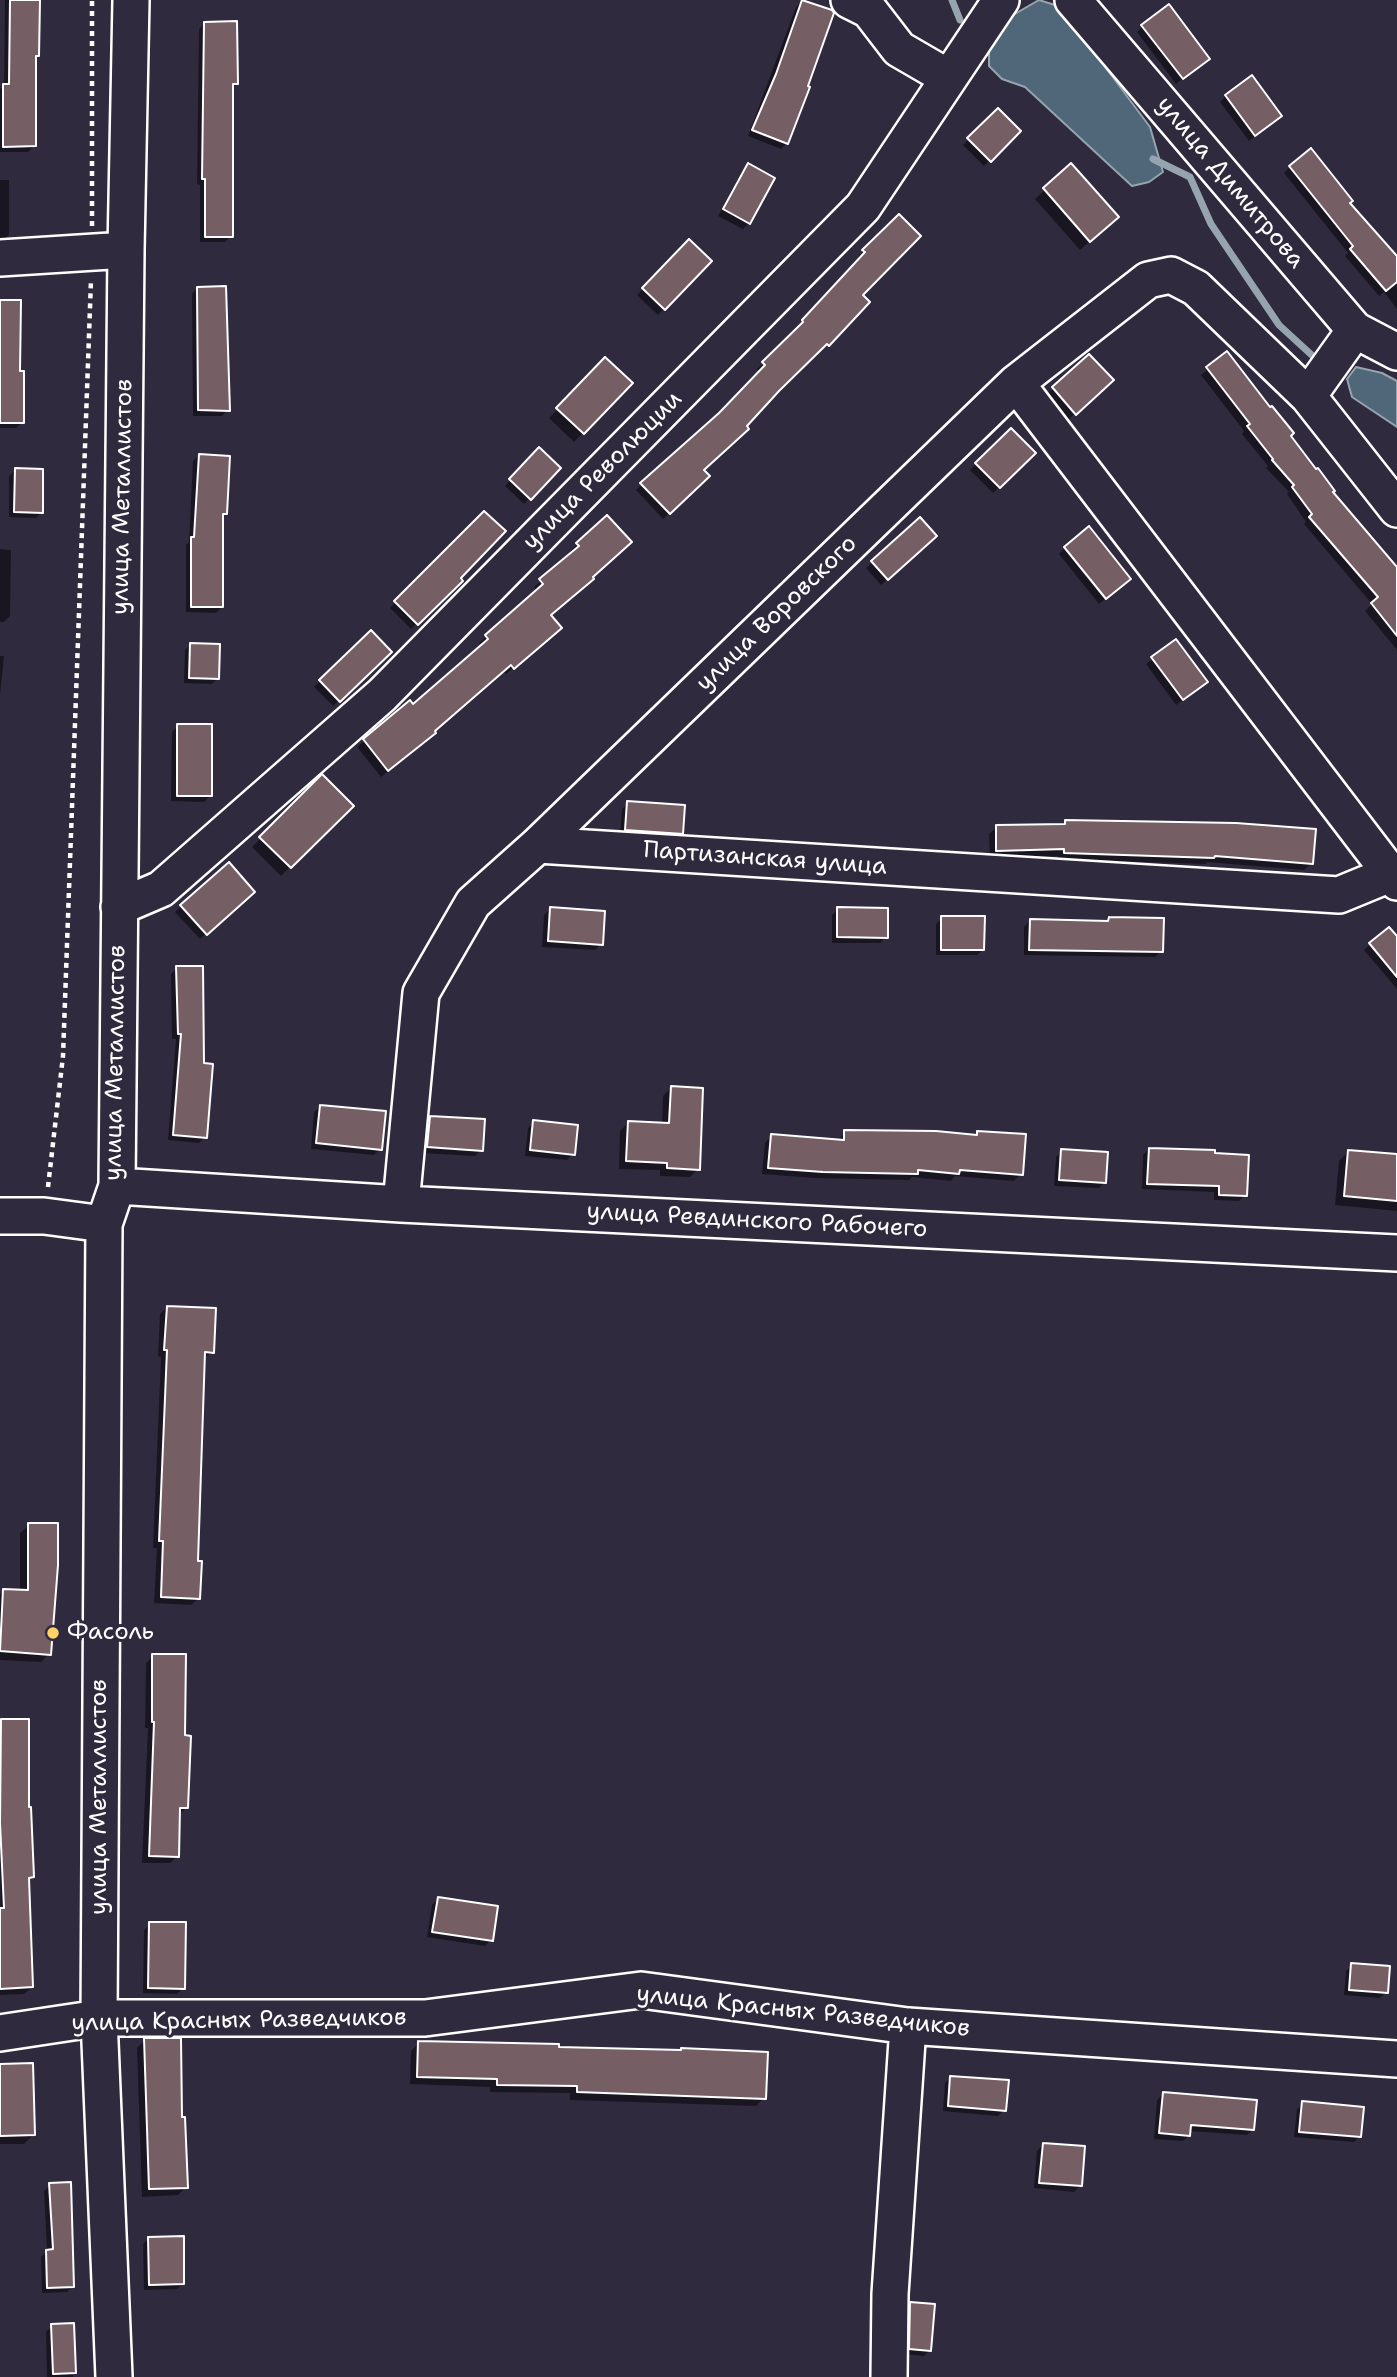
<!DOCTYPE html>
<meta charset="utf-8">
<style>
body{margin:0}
canvas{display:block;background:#2f2a3d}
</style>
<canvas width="1397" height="2377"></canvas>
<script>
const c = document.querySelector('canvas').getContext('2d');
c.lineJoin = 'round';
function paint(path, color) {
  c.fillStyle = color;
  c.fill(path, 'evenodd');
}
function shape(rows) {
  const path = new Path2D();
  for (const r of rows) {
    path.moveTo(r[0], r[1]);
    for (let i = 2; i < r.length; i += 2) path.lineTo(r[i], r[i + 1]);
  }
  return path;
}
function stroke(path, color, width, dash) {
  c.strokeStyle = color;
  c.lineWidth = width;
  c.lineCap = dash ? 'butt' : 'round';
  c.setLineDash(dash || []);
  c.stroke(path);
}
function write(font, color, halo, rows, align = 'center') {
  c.font = font + ' "Shantell Sans",sans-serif';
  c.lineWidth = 6;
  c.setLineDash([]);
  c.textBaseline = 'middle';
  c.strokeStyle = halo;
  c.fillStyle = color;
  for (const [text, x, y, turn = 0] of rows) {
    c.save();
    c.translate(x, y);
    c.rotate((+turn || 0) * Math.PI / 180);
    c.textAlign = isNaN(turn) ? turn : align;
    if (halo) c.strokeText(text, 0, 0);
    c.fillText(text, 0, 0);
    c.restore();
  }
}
const water = shape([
 [1039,0,1055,5,1082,36,1150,127,1163,172,1149,182,1132,186,1025,87,1002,79,989,66,989,42,1001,22,1039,0],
 [1356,367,1382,373,1397,381,1397,427,1352,397,1347,379,1356,367]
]);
paint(water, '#4f6779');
stroke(water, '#95a4af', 2);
paint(shape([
 [5,0,38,0,37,55,34,58,34,146,28,152,0,152,0,89,4,86],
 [802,1,787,143,781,149,748,136,796,7],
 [205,23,236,84,231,89,231,236,225,242,200,242,200,185,197,184,199,29],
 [1143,26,1202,64,1176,84,1137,32],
 [1226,96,1280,116,1249,141,1220,102],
 [998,110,1019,131,984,166,963,145],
 [748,165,749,223,743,229,718,216,742,171],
 [1071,166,1107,226,1080,250,1035,199],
 [1290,167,1348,203,1397,259,1397,309,1384,292,1379,296,1345,256,1348,253,1284,173],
 [0,180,9,180,9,235,0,244],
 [899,216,860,295,828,345,822,350,820,348,702,470,707,476,663,519,636,490,718,416,760,372,757,369,799,329,797,327,860,259,858,257],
 [689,242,710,261,658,315,637,295],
 [197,288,228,410,222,416,193,416,192,294],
 [0,301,18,372,22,422,16,428,0,428],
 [1227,354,1330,493,1397,575,1397,650,1365,611,1372,604,1304,524,1306,522,1287,494,1289,492,1266,468,1268,466,1242,434,1244,431,1201,375],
 [1089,356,1112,380,1069,419,1047,394],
 [605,360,631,384,574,442,549,418],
 [1011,430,1033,453,993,493,970,470],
 [539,450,558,468,524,504,505,486],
 [199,455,225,513,222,516,222,607,216,613,186,612,186,545,189,542,193,461],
 [15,470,42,512,36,518,9,517,9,476],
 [484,513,458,578,461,581,411,629,390,608],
 [607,517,549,615,553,634,506,674,503,671,433,732,427,740,381,777,357,747,410,703,413,707,482,646,479,643,537,592,534,587,573,554,570,551],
 [920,519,929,542,881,585,866,568],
 [1065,548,1123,584,1099,604,1059,554],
 [0,549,11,550,10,616,4,622,0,622],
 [371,632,389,652,333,706,314,687],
 [1176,641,1200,687,1176,705,1146,664],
 [191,644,218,678,212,684,184,683,185,650],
 [0,656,4,656,0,695],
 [178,726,210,796,204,802,171,801,172,732],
 [322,777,351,806,281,876,252,847],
 [628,803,681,833,675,839,620,836,622,809],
 [1065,822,1312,863,1304,870,1207,862,1206,864,1058,859,1058,856,990,858,989,834,997,827,1061,826],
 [247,898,200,939,175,912,181,906],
 [550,909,601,944,595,950,542,947,544,915],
 [838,909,886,937,880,943,832,943,832,915],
 [942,918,983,949,977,955,936,955,936,924],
 [1109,918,1161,951,1155,957,1024,955,1024,927,1030,921,1105,923],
 [1397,939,1397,989,1364,950,1370,944],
 [177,968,205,1137,199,1143,168,1140,176,1039,172,1039,171,974],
 [671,1088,698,1169,690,1177,660,1176,660,1170,619,1169,620,1131,628,1123,662,1124,663,1096],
 [320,1107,380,1149,374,1155,311,1149,314,1112],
 [430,1118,481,1150,475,1156,422,1153,424,1124],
 [534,1122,573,1154,567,1160,525,1156,528,1128],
 [845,1132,973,1137,978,1132,1021,1174,1014,1181,955,1176,951,1181,912,1177,909,1180,814,1178,762,1174,765,1143,772,1135,838,1141],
 [1149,1149,1245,1195,1239,1201,1214,1200,1214,1192,1142,1189,1143,1155],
 [1062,1151,1105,1182,1099,1188,1054,1186,1056,1157],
 [1349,1151,1397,1156,1397,1211,1335,1205,1339,1161],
 [167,1307,212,1352,203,1359,196,1563,199,1598,191,1605,154,1603,157,1548,153,1548,161,1357,158,1356,160,1314],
 [29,1525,49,1654,41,1662,0,1660,0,1594,4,1590,20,1591,20,1533],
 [153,1656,184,1737,187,1807,178,1816,178,1856,170,1863,142,1863,148,1728,145,1728,146,1663],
 [1,1721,27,1809,32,1877,27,1882,32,1987,24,1994,0,1995],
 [438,1899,491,1940,485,1946,427,1937,432,1905],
 [150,1924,183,1988,177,1994,143,1993,144,1930],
 [1352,1965,1386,1992,1380,1998,1344,1995,1346,1971],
 [145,2040,181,2119,186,2187,178,2195,142,2197,137,2048],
 [419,2043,557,2048,764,2098,756,2106,570,2100,570,2093,490,2092,490,2087,410,2084,411,2051],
 [0,2065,33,2135,24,2144,0,2144],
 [951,2077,1004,2110,998,2116,943,2111,945,2083],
 [1163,2094,1253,2130,1247,2135,1189,2131,1189,2136,1183,2141,1154,2139,1157,2100],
 [1303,2103,1360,2136,1354,2142,1294,2137,1297,2109],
 [1043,2145,1080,2186,1074,2192,1034,2188,1037,2151],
 [50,2185,73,2286,67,2292,42,2293,41,2257,47,2251,44,2191],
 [149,2238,183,2283,177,2289,144,2290,143,2244],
 [911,2304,930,2350,924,2356,904,2354,905,2310],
 [73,2325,73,2377,47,2377,46,2332,52,2326]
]), '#0007');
stroke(shape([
 [952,0,960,20],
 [1153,159,1190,177,1211,224,1279,325,1316,359]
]), '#95a4af', 7);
const building = shape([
 [10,0,40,0,39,56,36,56,36,146,3,147,3,84,9,84,10,0],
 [802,0,832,10,834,13,808,86,810,87,788,144,752,130,776,74,802,0],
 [1169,4,1210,59,1183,79,1141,25,1169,4],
 [237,21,238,84,233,84,233,237,205,237,205,179,202,179,204,22,237,21],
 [1252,75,1282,116,1255,136,1225,95,1252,75],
 [998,108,1021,131,991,162,967,138,998,108],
 [1311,148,1353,201,1350,203,1397,256,1397,282,1386,291,1350,249,1353,246,1289,166,1311,148],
 [748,163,775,178,750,224,723,209,748,163],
 [1071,163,1119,217,1090,242,1043,188,1071,163],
 [899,214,921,236,863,295,870,302,829,346,827,344,779,391,747,426,749,429,704,470,710,476,670,514,640,483,719,413,765,365,762,362,803,322,802,320,865,252,862,250,899,214],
 [689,239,712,261,665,310,642,288,689,239],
 [226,286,230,411,198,410,197,287,226,286],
 [0,300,21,300,20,371,24,371,24,423,0,423,0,300],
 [1227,351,1270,407,1272,406,1294,433,1291,436,1316,469,1318,468,1335,491,1333,492,1397,567,1397,636,1371,603,1378,597,1309,517,1312,514,1292,487,1294,485,1272,460,1273,459,1247,426,1250,424,1206,367,1227,351],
 [1089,354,1114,380,1076,415,1052,387,1089,354],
 [605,357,633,383,584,434,556,408,605,357],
 [1011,428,1036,453,1000,488,975,463,1011,428],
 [539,447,561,468,531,500,509,479,539,447],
 [199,454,230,456,227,514,223,514,223,607,191,607,191,537,194,537,199,454],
 [15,468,43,469,43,513,14,512,15,468],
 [484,511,506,531,461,578,463,581,418,625,394,601,484,511],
 [607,515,632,542,593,577,594,579,551,615,562,628,514,669,511,665,435,731,436,733,388,771,363,739,410,700,413,704,488,639,485,635,543,584,539,579,579,546,576,543,607,515],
 [920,517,937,536,888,580,871,561,920,517],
 [1089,526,1131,579,1106,599,1064,547,1089,526],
 [371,630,392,652,340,702,319,680,371,630],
 [1176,639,1208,682,1183,700,1151,657,1176,639],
 [190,643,220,644,219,679,189,678,190,643],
 [177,724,212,724,212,796,177,796,177,724],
 [322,774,354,806,291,868,259,837,322,774],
 [627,801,685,805,683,834,625,830,627,801],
 [1065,820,1236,823,1316,829,1313,864,1215,856,1214,858,1064,853,1064,849,996,851,996,825,1065,824,1065,820],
 [229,862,255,892,207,935,180,905,229,862],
 [550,907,605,911,603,945,548,941,550,907],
 [837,907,888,908,888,938,837,937,837,907],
 [941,916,985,916,984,950,941,950,941,916],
 [1109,917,1164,918,1163,952,1029,950,1030,919,1108,921,1109,917],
 [1389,927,1397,936,1397,977,1369,943,1389,927],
 [176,966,203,966,204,1063,213,1064,207,1138,173,1135,181,1034,178,1034,176,966],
 [671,1086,703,1088,700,1170,667,1168,667,1163,626,1161,628,1121,669,1123,671,1086],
 [320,1105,386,1111,382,1150,316,1143,320,1105],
 [430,1116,485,1119,483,1151,427,1147,430,1116],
 [533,1120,578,1125,575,1155,530,1150,533,1120],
 [844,1130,936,1131,977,1135,977,1131,1026,1134,1023,1175,960,1170,959,1174,918,1170,918,1174,823,1172,768,1168,771,1134,844,1140,844,1130],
 [1149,1148,1215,1150,1215,1153,1249,1155,1247,1196,1219,1195,1219,1186,1147,1184,1149,1148],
 [1061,1149,1108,1152,1106,1183,1059,1180,1061,1149],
 [1348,1150,1397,1154,1397,1201,1344,1196,1348,1150],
 [167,1306,216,1308,214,1353,205,1352,198,1561,202,1561,200,1599,161,1597,163,1541,159,1541,167,1350,164,1350,167,1306],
 [28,1523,58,1523,58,1565,51,1655,0,1651,3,1589,28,1590,28,1523],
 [152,1654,186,1654,185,1735,191,1736,188,1808,180,1808,179,1857,149,1856,154,1722,152,1722,152,1654],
 [1,1719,29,1719,29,1807,31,1807,34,1877,29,1878,33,1987,0,1989,0,1908,4,1908,0,1823,1,1719],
 [438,1897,498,1906,493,1941,432,1932,438,1897],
 [149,1922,186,1922,185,1989,148,1988,149,1922],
 [1351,1963,1390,1966,1388,1993,1349,1990,1351,1963],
 [144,2038,181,2038,182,2117,185,2117,188,2188,149,2189,144,2038],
 [418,2041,559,2044,559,2047,681,2050,681,2048,768,2052,766,2099,577,2092,577,2086,497,2085,497,2079,417,2077,418,2041],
 [33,2063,35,2135,0,2136,0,2064,33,2063],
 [950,2076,1009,2080,1006,2111,948,2106,950,2076],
 [1163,2092,1257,2100,1254,2130,1191,2125,1190,2136,1159,2133,1163,2092],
 [1302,2101,1364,2107,1361,2137,1299,2132,1302,2101],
 [1043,2143,1085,2146,1082,2186,1039,2183,1043,2143],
 [71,2182,74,2287,47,2288,46,2250,53,2249,49,2183,71,2182],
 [184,2236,184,2284,149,2285,148,2237,184,2236],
 [910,2302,935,2304,931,2351,909,2349,910,2302],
 [74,2323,76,2373,53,2374,51,2324,74,2323]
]);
paint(building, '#755e64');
stroke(building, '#fff', 2);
const minor = shape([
 [1073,0,1355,330,1397,352],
 [949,78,1001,0],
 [0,258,126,250],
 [1016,383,1397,882],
 [1308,396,1355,330],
 [538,845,1016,383,1148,280,1171,275,1196,288,1308,396,1397,509],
 [119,907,161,889,382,695,863,207,949,78,899,49,869,10,849,0],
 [117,1186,401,1204,1397,1253],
 [401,1204,421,993,473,903,538,845,1339,895,1390,874],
 [0,1216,44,1216,104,1224],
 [0,2033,99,2018,425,2018,641,1990,908,2026,1397,2059],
 [114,2377,99,2018,104,1224,117,1186,126,250,131,0],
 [889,2377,890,2294,908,2026]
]);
stroke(minor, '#fff', 40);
stroke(shape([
 [92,226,92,0],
 [48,1187,63,1056,91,280]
]), '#fff', 4.5, [5, 5]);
stroke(minor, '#2f2a3d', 35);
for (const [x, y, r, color] of [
 [53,1633,7,"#ffd166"]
]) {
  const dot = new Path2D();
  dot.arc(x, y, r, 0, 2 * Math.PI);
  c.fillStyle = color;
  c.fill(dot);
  stroke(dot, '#2f2a3d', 2.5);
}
write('24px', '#fff', '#2f2a3d', [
 ["улица Димитрова",1230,183,50],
 ["улица Революции",603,471,-45],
 ["улица Металлистов",123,497,-89],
 ["улица Воровского",777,614,-44],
 ["Партизанская улица",765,859,4],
 ["улица Металлистов",116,1063,-89],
 ["улица Ревдинского Рабочего",757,1221,3],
 ["улица Металлистов",100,1797,-90],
 ["улица Красных Разведчиков",803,2012,6],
 ["улица Красных Разведчиков",239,2021,-1]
]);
write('24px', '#fff', '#2f2a3d', [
 ["Фасоль",67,1633]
], 'left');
</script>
